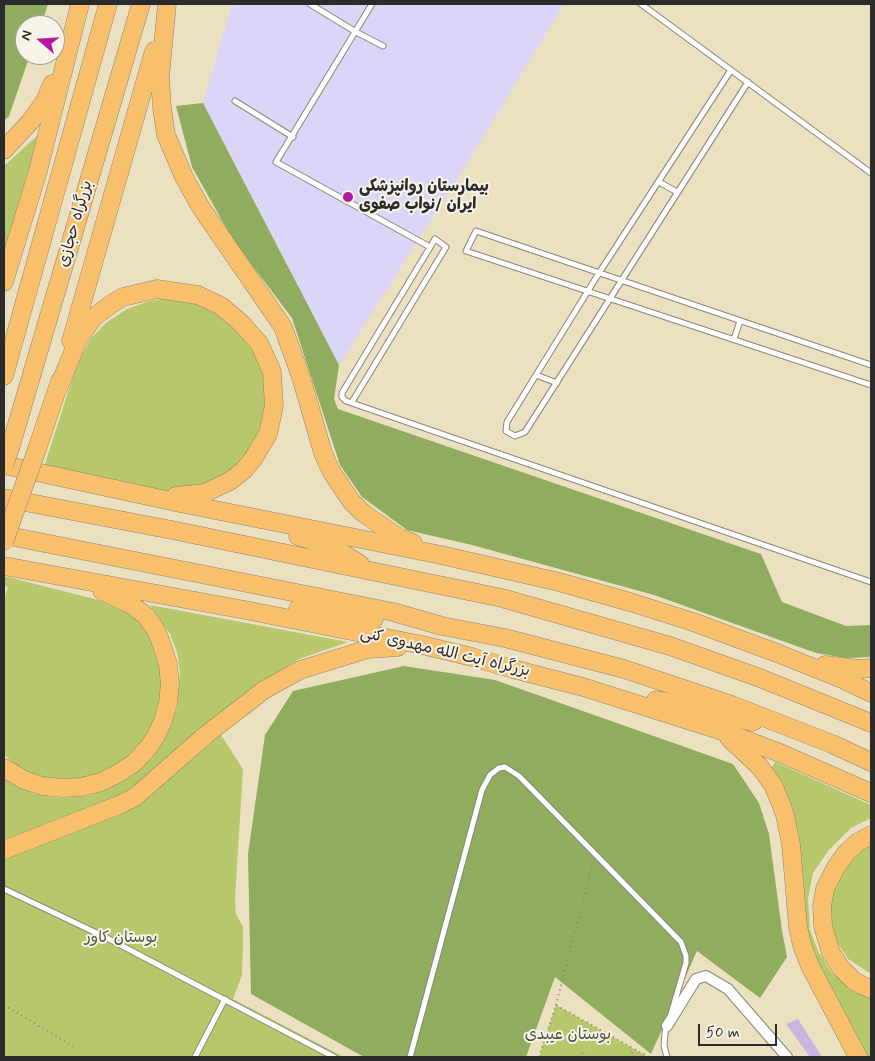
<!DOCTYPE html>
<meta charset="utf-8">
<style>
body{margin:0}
#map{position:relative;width:875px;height:1061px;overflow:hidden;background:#ebe1c1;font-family:Mynerve,sans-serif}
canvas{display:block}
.frame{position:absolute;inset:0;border:5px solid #2b2b2b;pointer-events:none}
.north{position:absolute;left:15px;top:15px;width:50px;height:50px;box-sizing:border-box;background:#f7f3e8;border:1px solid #a5a39c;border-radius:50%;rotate:289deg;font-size:14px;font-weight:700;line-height:20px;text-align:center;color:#2b2b2b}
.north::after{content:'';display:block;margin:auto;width:18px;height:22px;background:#b5179e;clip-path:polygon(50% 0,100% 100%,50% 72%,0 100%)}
.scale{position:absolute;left:698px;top:1024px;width:79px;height:22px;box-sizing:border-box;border:2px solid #2b2b2b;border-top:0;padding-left:6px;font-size:15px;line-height:18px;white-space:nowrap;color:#2b2b2b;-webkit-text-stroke:4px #f7f3e8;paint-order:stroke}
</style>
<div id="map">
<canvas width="875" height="1061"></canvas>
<div class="frame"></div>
<div class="north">N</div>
<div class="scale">50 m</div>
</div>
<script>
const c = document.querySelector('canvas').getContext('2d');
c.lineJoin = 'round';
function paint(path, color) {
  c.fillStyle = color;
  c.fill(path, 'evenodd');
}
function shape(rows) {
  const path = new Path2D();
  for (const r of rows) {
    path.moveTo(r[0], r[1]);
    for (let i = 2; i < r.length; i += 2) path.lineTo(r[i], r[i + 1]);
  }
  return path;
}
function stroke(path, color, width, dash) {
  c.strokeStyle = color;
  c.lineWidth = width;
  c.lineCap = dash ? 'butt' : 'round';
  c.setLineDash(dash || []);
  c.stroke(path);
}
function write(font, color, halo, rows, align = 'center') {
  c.font = font + ' Mynerve,"Playpen Sans Arabic",sans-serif';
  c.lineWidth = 4;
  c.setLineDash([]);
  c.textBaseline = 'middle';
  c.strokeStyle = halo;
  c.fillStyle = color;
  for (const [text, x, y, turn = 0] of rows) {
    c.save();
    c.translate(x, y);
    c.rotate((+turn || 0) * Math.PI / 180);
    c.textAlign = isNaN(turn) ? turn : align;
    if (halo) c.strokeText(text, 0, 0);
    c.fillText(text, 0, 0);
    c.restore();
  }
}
paint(shape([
 [232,4,564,4,464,168,339,365,203,103]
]), '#dbd6f7');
paint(shape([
 [39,134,4,253,4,166],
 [167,298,176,299,213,308,261,355,270,415,239,470,183,492,164,491,44,467,77,364,91,338,107,322,127,309,150,301],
 [4,576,122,606,143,622,157,646,164,675,161,701,152,730,132,754,112,768,89,777,59,780,23,773,4,754,4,601,8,587,4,586],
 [150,605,348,642,299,659,252,688,150,776,118,797,4,845,4,777,34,794,59,798,87,796,106,790,129,778,152,758,165,738,177,708,180,672,177,652,170,634],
 [221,735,243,769,235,898,236,914,243,927,243,942,242,975,233,999,344,1057,4,1057,4,855,158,788],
 [775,762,871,805,871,818,851,828,828,851,813,873,808,898,810,930,818,951,831,972,855,990,871,998,871,1057,865,1057,809,951,770,770],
 [871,840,871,974,848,959,834,938,826,915,842,865],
 [556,1005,634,1049,649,1057,539,1057]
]), '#b6c86b');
paint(shape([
 [4,4,48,4,41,25,25,25,25,55,30,55,9,116,4,121],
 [203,103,339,365,334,399,338,409,761,554,782,602,846,626,871,625,871,657,846,658,816,653,654,595,472,545,407,530,362,497,340,465,292,318,233,240,192,167,176,106],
 [404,666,495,680,733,764,759,803,769,834,782,931,787,957,760,998,697,951,651,1054,555,977,526,1057,364,1057,251,994,248,854,265,735,293,691]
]), '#90ac5f');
paint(shape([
 [798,1019,822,1057,810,1057,786,1024]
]), '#ccb4e0');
const lane = shape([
 [310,4,356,32,383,46],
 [372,4,276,162,430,247],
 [641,4,871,173],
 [731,70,599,273,507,422,506,431,515,436,525,432,748,82],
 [235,101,293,137],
 [659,182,677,192],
 [734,339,740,321],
 [871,365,476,231,466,251,871,385],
 [536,375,557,383],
 [352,402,446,247,435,239,342,393,342,397,346,401,871,582],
 [4,889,107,938,334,1057],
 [195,1057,225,999],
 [410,1057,482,790,490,775,499,768,505,767,519,776,681,942,686,956,686,963,671,1014],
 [667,1057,664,1046,665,1033,667,1024]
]);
const street = shape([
 [667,1026,696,979,706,976,728,989,787,1057]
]);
const highway = shape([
 [167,4,160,77,162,108,166,135,184,177,200,206,283,327,301,377,323,453,331,471,351,501,363,513,398,537,413,543],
 [4,150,30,122,45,101,52,84],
 [4,282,38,171,80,4],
 [71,341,154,51],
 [4,376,108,4],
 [57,391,78,340,83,332,93,318,110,305,123,297,157,289,198,295,221,306,241,323,259,343,272,372,274,406,268,434,253,459,244,470,230,481,205,493,176,496],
 [11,445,141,4],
 [37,449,60,381],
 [4,465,180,503,441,555,559,582,630,602,693,622,777,653,842,679,871,693],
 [4,498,172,530,502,598,670,646,760,678,871,723],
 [4,535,393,612,442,626,505,638,624,669,732,705,832,744,871,762],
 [298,536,333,547,360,564],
 [4,566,245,610,422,645,472,657,513,669,583,687,719,730,780,753,871,793],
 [298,609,374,619],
 [825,665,859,669,871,668],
 [656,700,672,703,753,722],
 [729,738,760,767,773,785,781,804,785,815,791,845,798,927,802,945,810,966,858,1057],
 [4,768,24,780,42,786,62,788,81,787,101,782,119,773,134,763,148,748,156,736,163,721,168,703,170,684,168,664,162,645,156,630,146,616,132,605,102,591],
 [871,835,858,842,846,853,836,867,825,889,822,906,823,926,831,953,841,968,853,980,861,985,871,989],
 [4,850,119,805,135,797,207,734,264,690,300,670,368,649,398,647]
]);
stroke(lane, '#8b8676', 7);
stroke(street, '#8b8676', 12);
stroke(highway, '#8b8676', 19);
stroke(shape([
 [4,1005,76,1048],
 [556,1005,593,862],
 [539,1057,556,1005,649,1057],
 [579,1057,582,1053,588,1057],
 [629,1057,634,1049]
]), '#8b8676', 2, [1, 4]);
stroke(lane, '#fff', 5);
stroke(street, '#fff', 10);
stroke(highway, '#f8bf6c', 18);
const highwayBridge = shape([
 [4,465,11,445],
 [4,542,37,449]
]);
stroke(highwayBridge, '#8b8676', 19, []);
stroke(highwayBridge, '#f8bf6c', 18);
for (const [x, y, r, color] of [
 [348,197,6,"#b5179e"]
]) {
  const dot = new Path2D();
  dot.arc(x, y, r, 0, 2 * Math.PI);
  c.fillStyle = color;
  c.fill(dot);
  stroke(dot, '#f7f3e8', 2);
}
write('bold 16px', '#2b2b2b', '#f7f3e8', [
 ["بیمارستان روانپزشکی",359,188],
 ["ایران /نواب صفوی",359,206]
], 'left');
write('16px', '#2b2b2b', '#f7f3e8', [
 ["بزرگراه حجازی",76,224,-74],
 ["بزرگراه آیت الله مهدوی کنی",445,653,13]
]);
write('16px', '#4e523b', '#f7f3e8', [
 ["بوستان کاور",121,939],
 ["بوستان عیبدی",568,1036]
]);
</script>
